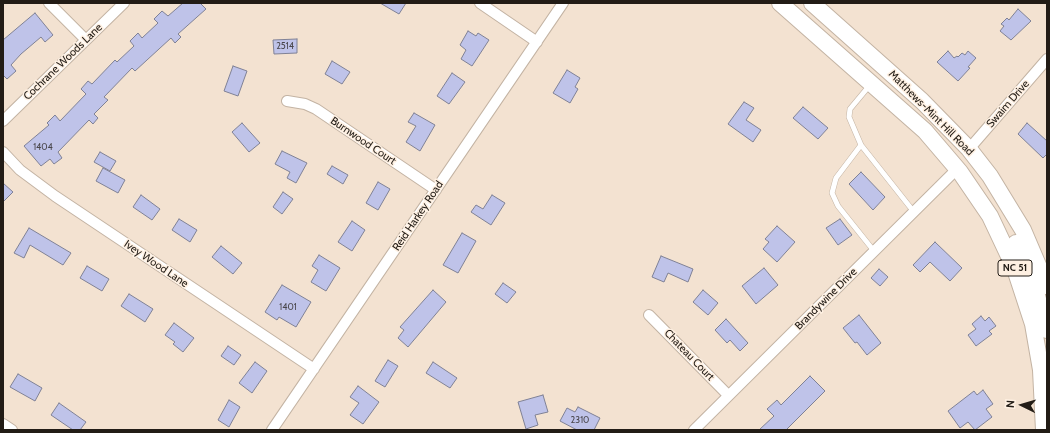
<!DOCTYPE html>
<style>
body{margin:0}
#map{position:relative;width:1050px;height:433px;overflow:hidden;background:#f3e2d1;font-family:Cabin,sans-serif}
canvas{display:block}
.frame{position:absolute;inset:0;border:4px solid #221c16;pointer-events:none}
.north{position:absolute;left:1002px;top:385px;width:40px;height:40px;-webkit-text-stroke:3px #fef0e2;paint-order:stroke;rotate:275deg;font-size:11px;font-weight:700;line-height:16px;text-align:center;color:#221c16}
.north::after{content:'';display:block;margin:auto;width:14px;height:18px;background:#221c16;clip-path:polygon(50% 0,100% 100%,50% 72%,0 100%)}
</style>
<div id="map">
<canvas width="1050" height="433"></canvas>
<div class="frame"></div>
<div class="north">N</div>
</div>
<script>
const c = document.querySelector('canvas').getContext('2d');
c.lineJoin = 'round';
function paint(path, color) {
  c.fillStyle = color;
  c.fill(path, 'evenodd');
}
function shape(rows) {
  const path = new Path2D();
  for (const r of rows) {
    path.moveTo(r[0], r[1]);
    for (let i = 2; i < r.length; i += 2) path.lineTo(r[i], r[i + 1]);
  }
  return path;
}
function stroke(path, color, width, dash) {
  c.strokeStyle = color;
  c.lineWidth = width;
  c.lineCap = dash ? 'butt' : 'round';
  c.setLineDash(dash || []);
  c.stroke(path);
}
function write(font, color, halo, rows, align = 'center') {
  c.font = font + ' Cabin,sans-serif';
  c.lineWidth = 3;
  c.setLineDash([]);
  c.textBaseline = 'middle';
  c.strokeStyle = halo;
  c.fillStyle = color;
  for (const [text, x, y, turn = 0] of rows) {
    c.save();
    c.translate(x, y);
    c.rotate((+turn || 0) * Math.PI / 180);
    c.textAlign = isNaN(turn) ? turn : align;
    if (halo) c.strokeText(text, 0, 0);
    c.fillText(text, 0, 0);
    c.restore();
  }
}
const building = shape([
 [183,3,200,3,206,9,178,34,181,37,175,43,171,38,135,71,132,68,104,97,108,100,94,114,98,118,93,124,89,120,58,152,62,158,54,164,50,159,41,166,24,146,49,125,47,123,55,115,60,121,86,94,81,89,88,81,92,84,115,60,117,62,134,46,130,41,138,33,142,38,158,23,154,19,162,11,168,16,183,3],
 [380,3,406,3,399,14,380,3],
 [1018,9,1031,21,1011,40,1000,31,1004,26,1001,24,1007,18,1009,20,1018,9],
 [35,13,53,35,45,42,41,37,21,54,11,65,16,71,7,79,3,75,3,40,35,13],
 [468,31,476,36,478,33,489,40,472,66,461,59,466,50,460,45,468,31],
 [297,39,297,53,274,54,273,40,297,39],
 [948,51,954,58,957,56,958,57,962,53,965,55,968,51,976,58,968,67,970,68,958,81,937,62,948,51],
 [332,61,350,72,342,84,325,74,332,61],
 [233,66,247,71,238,96,224,91,233,66],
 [567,70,580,78,575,87,578,89,570,103,553,93,567,70],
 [452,73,465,82,449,104,437,96,452,73],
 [744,102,754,108,746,120,761,130,753,142,728,124,744,102],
 [803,107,828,128,818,139,793,118,803,107],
 [414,113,435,125,420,151,406,142,416,126,408,122,414,113],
 [242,123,260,143,249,152,232,132,242,123],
 [1027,123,1047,141,1047,154,1043,158,1018,134,1027,123],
 [282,151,307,163,296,183,287,178,290,172,275,164,282,151],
 [100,152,116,161,110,171,94,162,100,152],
 [332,166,348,175,343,184,327,174,332,166],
 [103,168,125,180,118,193,96,181,103,168],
 [861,172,885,197,873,210,849,184,861,172],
 [378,182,390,189,378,210,366,203,378,182],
 [3,183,13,192,3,202,3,183],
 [283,192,293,199,282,214,273,207,283,192],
 [141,195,160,209,152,220,133,207,141,195],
 [492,195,505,203,491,225,471,212,476,205,483,209,492,195],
 [179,219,197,230,190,242,172,230,179,219],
 [840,219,852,235,838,245,826,228,840,219],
 [352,221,365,230,352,251,338,242,352,221],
 [777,226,795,242,777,262,763,249,769,242,765,239,777,226],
 [29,228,71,253,63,265,30,245,24,258,14,253,29,228],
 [462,233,476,241,458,273,443,265,462,233],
 [935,242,962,268,950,281,930,262,920,272,913,265,935,242],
 [221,246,242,263,233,274,212,257,221,246],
 [319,255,340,268,326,291,311,282,318,270,312,266,319,255],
 [661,256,693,269,688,282,668,273,664,282,652,277,661,256],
 [87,266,109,279,102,291,80,278,87,266],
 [764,268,778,285,756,304,742,286,764,268],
 [879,269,888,277,880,286,871,278,879,269],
 [503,283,516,292,507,303,495,294,503,283],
 [282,285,311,302,296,327,279,317,277,320,265,312,282,285],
 [433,290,446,302,408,347,398,338,404,330,400,327,433,290],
 [703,290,718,303,708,315,693,302,703,290],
 [129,294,153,309,145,322,121,306,129,294],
 [859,315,881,343,867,355,857,342,855,343,843,328,859,315],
 [981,316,985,321,989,317,996,326,989,331,992,334,976,346,968,335,976,329,972,324,981,316],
 [726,319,748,343,740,351,730,340,727,343,715,330,726,319],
 [174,323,194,338,183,352,173,344,175,342,165,335,174,323],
 [228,346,241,355,234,365,221,356,228,346],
 [388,360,398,366,385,387,375,381,388,360],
 [255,362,267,371,252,393,239,383,255,362],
 [433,362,457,378,450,388,426,373,433,362],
 [18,374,42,388,35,401,10,387,18,374],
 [810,376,825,391,786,430,759,430,774,416,767,409,777,400,781,405,810,376],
 [358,386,379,402,363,424,350,415,359,403,350,397,358,386],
 [983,390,993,404,986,409,992,417,975,430,968,422,960,428,948,411,974,391,977,395,983,390],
 [543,395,548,412,535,415,538,425,526,429,518,402,543,395],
 [229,400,240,407,229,427,218,420,229,400],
 [59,403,86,422,80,430,73,430,51,415,59,403],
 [578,407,600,418,594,430,577,430,560,421,567,408,575,412,578,407]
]);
paint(building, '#bfc3e9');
stroke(building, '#7f8195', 1);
const service = shape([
 [870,85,850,109,849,117,861,145,914,212],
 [861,145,836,178,832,193,838,206,874,251]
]);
const minor = shape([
 [49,3,86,40],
 [480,3,537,42],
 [287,101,305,104,316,109,436,190],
 [3,121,124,3],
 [969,149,1047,59],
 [3,152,20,170,55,196,314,369],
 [649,315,728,395],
 [3,424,12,430],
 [272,430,563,3],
 [694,430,957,169]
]);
const primary = shape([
 [780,3,925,131,960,172,990,216,1015,269,1033,324,1041,370,1044,430],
 [812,3,922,101,969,149,990,176,1023,230,1047,286],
 [1016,243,1035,289,1047,330]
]);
stroke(service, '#c3b3a3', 6);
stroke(minor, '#c3b3a3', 12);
stroke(primary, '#c3b3a3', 18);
stroke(service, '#fff', 5);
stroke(minor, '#fff', 10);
stroke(primary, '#fff', 16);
write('9px', '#49464b', null, [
 ["2514",285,46],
 ["1404",43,147],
 ["1401",288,307],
 ["2310",580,420]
]);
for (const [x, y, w] of [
 [1015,268,34]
]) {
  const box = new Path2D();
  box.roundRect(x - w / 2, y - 8, w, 16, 3);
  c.fillStyle = '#fef0e2';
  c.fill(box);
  stroke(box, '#221c16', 1);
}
write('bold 10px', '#221c16', null, [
 ["NC 51",1015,268]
]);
write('11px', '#221c16', '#fef0e2', [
 ["Cochrane Woods Lane",63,62,-44],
 ["Swaim Drive",1008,104,-49],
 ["Matthews-Mint Hill Road",931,113,45],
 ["Burnwood Court",363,141,34],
 ["Reid Harkey Road",418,216,-56],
 ["Ivey Wood Lane",156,264,34],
 ["Brandywine Drive",826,299,-45],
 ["Chateau Court",689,355,46]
]);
</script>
